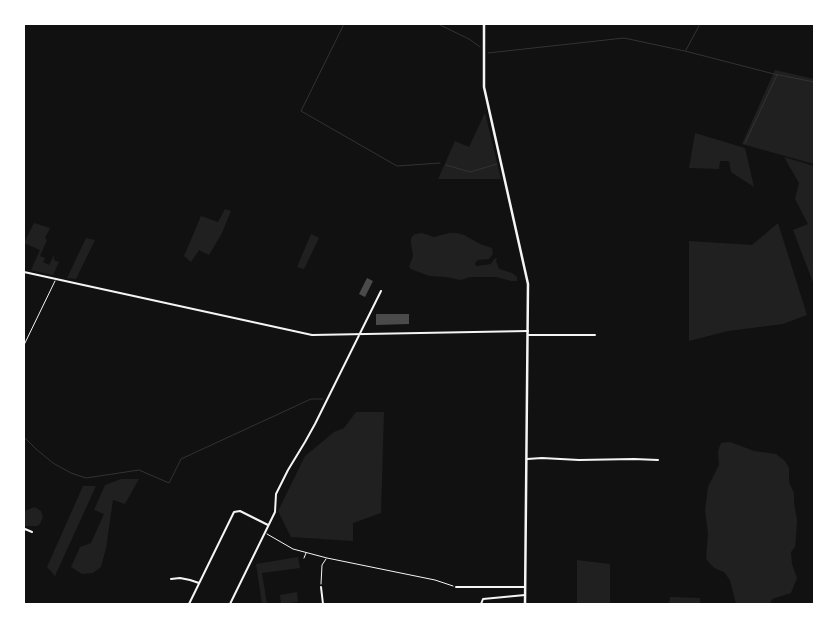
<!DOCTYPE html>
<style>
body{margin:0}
#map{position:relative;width:838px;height:628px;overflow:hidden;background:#111;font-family:"DM Sans",sans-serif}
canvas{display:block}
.frame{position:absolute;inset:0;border:25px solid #fff;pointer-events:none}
</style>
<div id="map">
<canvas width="838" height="628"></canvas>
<div class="frame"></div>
</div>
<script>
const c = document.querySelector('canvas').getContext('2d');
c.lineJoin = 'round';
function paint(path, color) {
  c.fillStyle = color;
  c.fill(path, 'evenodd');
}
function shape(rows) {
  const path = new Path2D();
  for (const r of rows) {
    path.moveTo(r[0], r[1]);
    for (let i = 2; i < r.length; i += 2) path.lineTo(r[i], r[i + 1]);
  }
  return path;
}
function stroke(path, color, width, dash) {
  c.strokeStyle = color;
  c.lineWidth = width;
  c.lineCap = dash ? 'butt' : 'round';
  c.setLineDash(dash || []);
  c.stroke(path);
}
paint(shape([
 [775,70,814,79,814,164,742,144],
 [485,113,501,179,438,179,455,141,469,147],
 [695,133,745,148,754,187,731,172,729,161,720,161,719,169,689,168],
 [784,157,814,166,814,285,793,230,808,224,795,199,799,183],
 [225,209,231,211,222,233,209,255,199,250,191,262,184,256,201,216,218,222],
 [34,223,50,228,45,238,47,240,40,256,45,258,43,262,49,265,54,255,54,260,59,262,53,275,31,270,40,250,24,243],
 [778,223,807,315,783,324,728,331,689,341,689,241,752,245],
 [422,233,434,237,449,233,457,233,464,235,480,244,492,248,493,254,489,259,478,260,475,263,476,266,491,264,494,259,497,258,496,261,499,269,512,273,517,277,517,281,511,281,496,277,470,277,461,280,446,277,429,276,411,269,409,267,413,256,411,243,411,238,415,234],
 [311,234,319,238,304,269,297,267],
 [86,238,95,240,76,279,67,278],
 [356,412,384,412,381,513,353,523,353,541,291,537,278,511,305,456,334,432,344,428],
 [730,442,754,451,776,454,785,461,789,468,789,482,794,493,794,503,797,520,796,537,795,547,791,552,792,564,797,578,791,593,772,599,770,604,736,604,730,580,724,572,714,568,706,559,708,534,705,510,708,487,719,465,718,451,721,443],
 [121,479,139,479,125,504,113,500,106,548,101,567,93,573,82,574,71,567,80,547,91,543,104,514,94,510,105,485],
 [83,486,96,486,55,576,47,567],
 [35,507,41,511,43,517,40,524,37,526,24,526,24,511],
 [298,557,300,568,262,573,267,604,262,604,256,564],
 [577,560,610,564,610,604,577,604],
 [297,592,298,602,281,604,280,595],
 [670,597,700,598,700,604,669,604]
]), '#202020');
stroke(shape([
 [344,24,301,111,397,166,440,163],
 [438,24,469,39,480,47],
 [686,50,700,24],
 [488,53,624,38,685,51,774,74,814,82],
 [745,143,777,75],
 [446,165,470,172,497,164],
 [24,437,36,449,53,463,71,473,86,478,139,470,169,483,181,459,311,399,323,399]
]), '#333', 1);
paint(shape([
 [367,278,373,281,365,297,359,294],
 [376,314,409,314,409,324,376,325]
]), '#4a4a4a');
stroke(shape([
 [24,345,55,281],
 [267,534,293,549,327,558,435,580,453,586],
 [304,558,306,553],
 [321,584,322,565,326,559]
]), '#f5f5f5', 1);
stroke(shape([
 [24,272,312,335,528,331],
 [528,335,595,335],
 [527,459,542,458,579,460,634,459,658,460],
 [24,530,25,529,32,532],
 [171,579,180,578,190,580,199,583],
 [321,587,323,604],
 [456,587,525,587],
 [189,604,234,512,240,511,268,525],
 [230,604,275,512,276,494,288,470,305,442,315,424,381,291],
 [481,604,483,599,525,595]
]), '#f5f5f5', 2);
stroke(shape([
 [484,24,484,87,528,284,525,604]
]), '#f5f5f5', 2.5);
</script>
